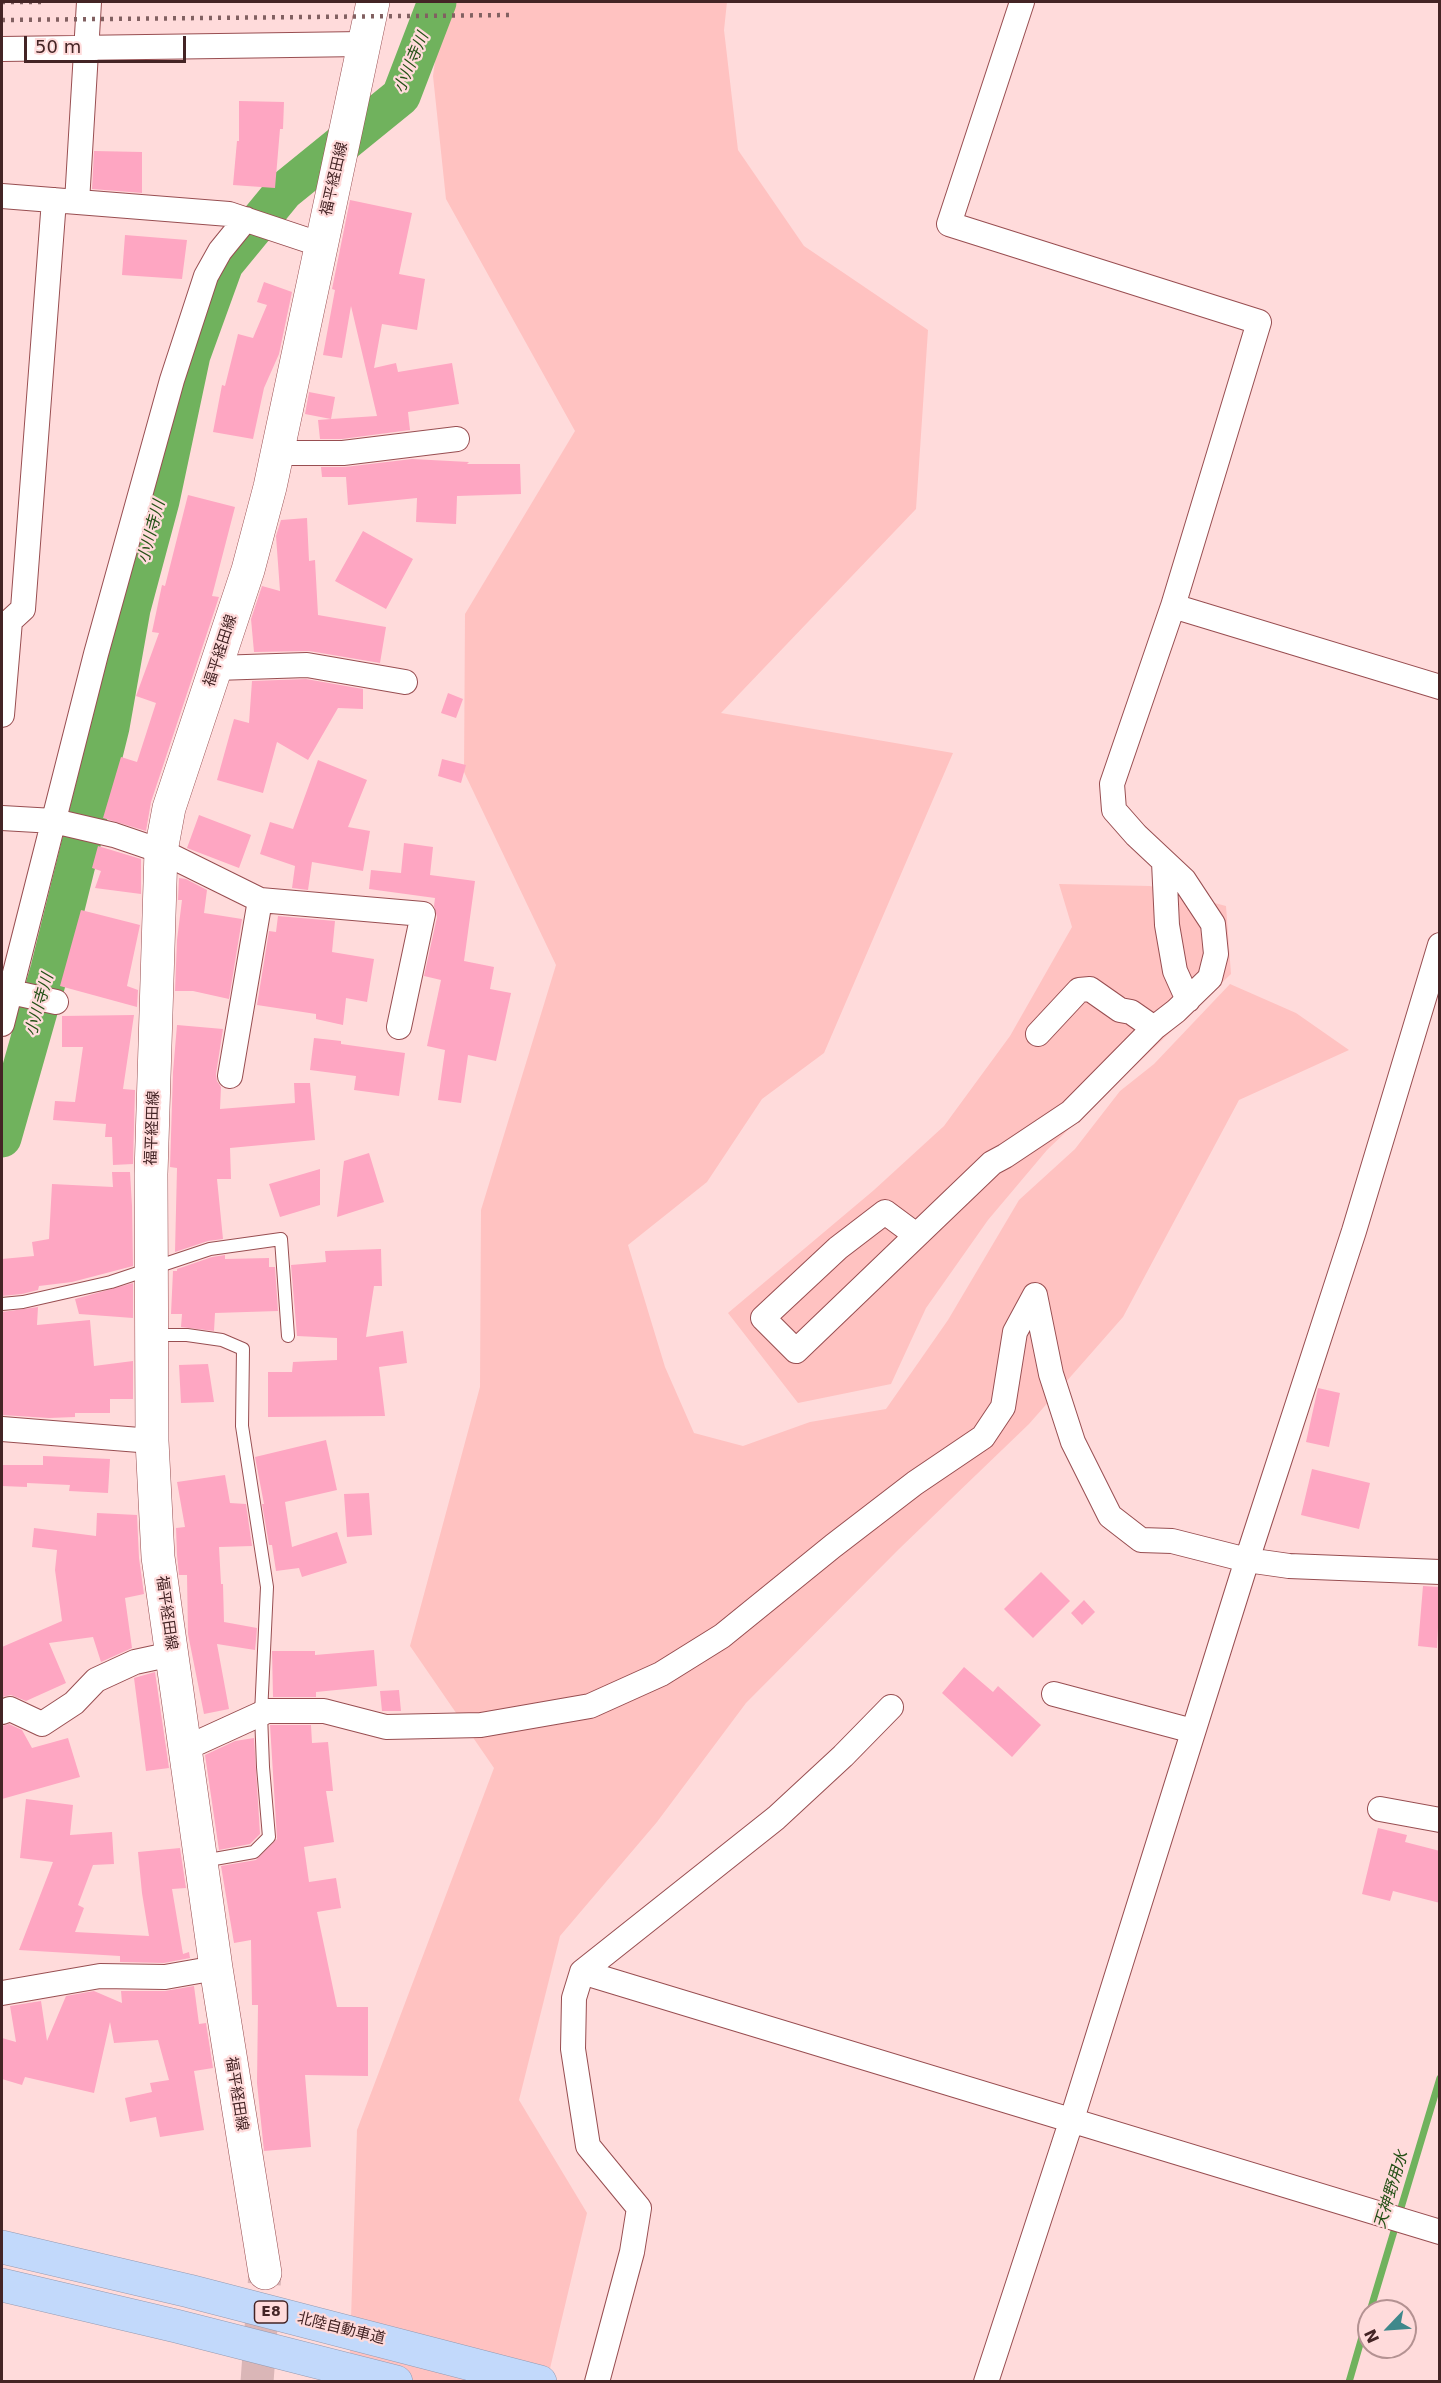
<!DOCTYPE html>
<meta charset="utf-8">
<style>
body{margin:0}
#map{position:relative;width:1441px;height:2383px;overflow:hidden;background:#ffdbdb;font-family:"DejaVu Sans",sans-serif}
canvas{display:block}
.frame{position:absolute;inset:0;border:3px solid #442425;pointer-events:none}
.north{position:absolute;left:1357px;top:2299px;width:60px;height:60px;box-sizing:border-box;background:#ffdbdb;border:2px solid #b49292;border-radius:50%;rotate:245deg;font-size:16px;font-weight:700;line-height:24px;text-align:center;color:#442425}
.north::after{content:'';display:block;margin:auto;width:21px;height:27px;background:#3f888b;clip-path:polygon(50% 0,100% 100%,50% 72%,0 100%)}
.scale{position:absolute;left:24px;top:36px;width:162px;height:27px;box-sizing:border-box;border:3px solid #442425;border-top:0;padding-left:8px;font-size:18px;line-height:21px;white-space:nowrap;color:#442425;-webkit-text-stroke:4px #ffdbdb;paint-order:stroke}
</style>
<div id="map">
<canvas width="1441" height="2383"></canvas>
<div class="frame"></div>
<div class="north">N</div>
<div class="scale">50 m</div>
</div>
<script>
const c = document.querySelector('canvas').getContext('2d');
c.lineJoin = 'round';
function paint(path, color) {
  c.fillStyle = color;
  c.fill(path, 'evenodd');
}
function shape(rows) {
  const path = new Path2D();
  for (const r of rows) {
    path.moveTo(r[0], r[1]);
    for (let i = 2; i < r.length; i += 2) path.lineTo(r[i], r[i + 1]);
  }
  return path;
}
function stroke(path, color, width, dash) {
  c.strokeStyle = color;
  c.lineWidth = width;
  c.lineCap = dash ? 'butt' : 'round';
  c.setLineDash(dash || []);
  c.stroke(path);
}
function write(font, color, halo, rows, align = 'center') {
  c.font = font + ' "DejaVu Sans","Noto Sans JP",sans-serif';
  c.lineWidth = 4.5;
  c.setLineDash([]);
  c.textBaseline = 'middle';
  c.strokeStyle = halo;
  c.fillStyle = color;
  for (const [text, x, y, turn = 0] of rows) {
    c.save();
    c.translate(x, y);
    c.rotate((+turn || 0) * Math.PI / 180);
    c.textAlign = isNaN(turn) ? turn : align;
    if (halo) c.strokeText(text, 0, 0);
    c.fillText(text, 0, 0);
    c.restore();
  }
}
paint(shape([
 [443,2,727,2,724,30,738,150,804,246,928,330,916,509,721,713,953,753,824,1053,762,1099,707,1182,628,1245,665,1367,694,1433,743,1446,810,1422,886,1409,948,1320,1019,1200,1075,1149,1120,1091,1154,1064,1230,984,1296,1013,1349,1050,1239,1100,1123,1317,1029,1424,899,1549,746,1703,657,1822,560,1936,519,2100,587,2213,547,2381,349,2382,357,2130,494,1768,410,1646,480,1387,481,1210,556,965,464,772,465,614,575,431,446,199,433,76],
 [1059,884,1150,886,1226,906,1231,974,1047,1150,988,1220,926,1308,891,1384,798,1403,728,1313,874,1190,944,1126,1010,1036,1072,927]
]), '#ffc2c1');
stroke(shape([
 [1370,2311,1440,2078],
 [1349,2382,1369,2313]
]), '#70b25d', 7);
stroke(shape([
 [2,1138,50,969,110,727,131,609,160,501,191,355,224,264,284,191,401,96,437,2]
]), '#70b25d', 39);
paint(shape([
 [239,101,284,102,283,129,280,129,275,188,233,185,237,141,239,141],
 [94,151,142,152,142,193,92,189],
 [350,200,412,213,399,274,425,279,417,330,382,324,374,368,396,363,398,372,452,363,459,404,408,412,410,430,342,439,320,439,318,420,331,419,305,414,309,392,335,397,331,419,377,416,351,306,342,358,323,355,335,290,332,289],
 [125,235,187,240,182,279,122,275],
 [264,282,292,292,279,354,264,388,253,439,213,432,222,385,225,386,238,334,253,338,267,305,257,302],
 [412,459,469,462,467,464,520,464,521,494,457,496,456,524,416,522,417,498,348,505,346,477,322,477,321,467,345,467],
 [188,495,235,507,212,596,219,597,151,802,146,831,103,818,121,757,137,762,156,703,136,696,159,633,152,632,162,585,165,586],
 [307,518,309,561,315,560,318,615,386,627,380,663,309,651,254,652,251,619,262,586,280,591,276,536,281,520],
 [363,531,413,559,386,609,335,581],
 [306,679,363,689,363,709,338,708,308,760,277,742,263,793,217,780,234,719,249,723,252,681],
 [448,693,463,699,456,718,441,713],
 [442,759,466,765,461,783,438,776],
 [318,760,367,780,348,827,370,831,363,871,312,862,308,890,292,888,295,866,260,854,270,822,293,829],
 [199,815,251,835,239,868,187,848],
 [404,843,433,847,430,875,475,881,464,961,494,967,490,989,511,993,496,1061,468,1055,461,1103,438,1100,445,1050,427,1046,441,980,424,976,437,917,434,906,435,898,369,889,371,870,401,873],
 [98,846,141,859,141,894,95,888,101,871,92,868],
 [179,878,186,879,207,890,204,913,242,919,229,999,193,991,175,991,177,940,182,900,178,900],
 [81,910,140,925,127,986,138,990,137,1007,60,986],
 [278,916,335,921,332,952,374,959,367,1002,346,998,343,1025,316,1019,316,1014,257,1005,269,931,276,932],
 [134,1015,123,1089,135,1090,133,1164,113,1165,112,1137,105,1137,106,1124,53,1120,55,1101,75,1102,83,1047,62,1047,62,1016],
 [177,1025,223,1029,216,1074,217,1081,221,1087,220,1109,295,1103,294,1083,310,1083,315,1140,230,1148,231,1179,217,1179,223,1239,208,1241,175,1252,177,1168,170,1167,173,1072],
 [314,1038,341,1041,341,1044,405,1053,399,1096,354,1090,356,1076,310,1070],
 [369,1153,384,1202,337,1217,344,1161],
 [320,1169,320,1205,280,1217,269,1184],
 [112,1172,130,1172,132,1206,133,1266,72,1282,39,1286,38,1290,22,1294,2,1296,2,1259,34,1256,32,1242,49,1239,52,1184,113,1187],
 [381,1249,382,1286,374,1286,366,1337,403,1331,407,1363,379,1367,385,1416,268,1417,268,1372,292,1372,293,1362,337,1360,337,1338,297,1336,291,1265,326,1262,325,1251],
 [225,1255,225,1259,269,1258,269,1267,275,1267,278,1311,215,1313,214,1331,181,1327,182,1314,171,1314,173,1271,177,1271,177,1269,212,1257],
 [133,1283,133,1318,79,1314,75,1299],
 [38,1307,37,1325,90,1320,94,1366,133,1361,133,1399,110,1399,110,1413,75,1413,75,1417,49,1418,2,1415,2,1312],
 [208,1364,214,1402,181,1403,179,1365],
 [1318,1388,1340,1393,1329,1447,1306,1442],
 [326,1440,337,1490,285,1502,292,1547,337,1532,347,1563,302,1577,299,1568,276,1571,272,1545,269,1545,262,1504,264,1504,255,1457],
 [43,1456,110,1459,108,1493,69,1491,70,1485,27,1483,27,1487,2,1486,2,1465,43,1465],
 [1312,1469,1370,1483,1359,1529,1301,1515],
 [225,1475,230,1503,246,1504,252,1546,219,1547,221,1584,223,1584,224,1622,257,1628,256,1640,255,1650,217,1644,229,1709,204,1714,188,1634,187,1575,179,1575,177,1555,176,1528,185,1527,177,1482],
 [369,1493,372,1535,347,1537,344,1494],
 [97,1513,137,1515,139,1558,144,1594,125,1598,132,1648,101,1662,93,1637,49,1643,66,1683,26,1701,11,1695,2,1697,2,1647,62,1621,55,1570,57,1550,32,1547,34,1528,96,1536],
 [1041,1572,1070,1601,1033,1638,1004,1609],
 [1423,1586,1440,1587,1437,1648,1418,1646],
 [1084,1600,1095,1612,1082,1625,1071,1613],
 [374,1650,377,1686,316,1692,316,1697,273,1697,272,1651,315,1651,315,1655],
 [964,1667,993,1692,998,1686,1041,1725,1012,1757,942,1693],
 [155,1672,169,1768,146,1771,134,1678],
 [399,1690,401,1711,382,1711,380,1691],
 [9,1724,22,1730,32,1748,68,1738,80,1777,2,1799,2,1726],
 [270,1725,311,1725,312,1743,328,1742,333,1791,326,1791,334,1842,304,1847,309,1882,336,1878,341,1908,317,1912,337,2007,368,2007,368,2076,305,2075,311,2147,264,2151,257,2083,258,2005,252,2005,251,1940,234,1943,221,1866,256,1860,277,1839],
 [254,1738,260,1834,250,1844,219,1850,205,1755,235,1741],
 [26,1799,73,1805,70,1835,112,1832,114,1864,93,1865,78,1905,84,1908,75,1932,149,1936,142,1893,138,1852,180,1848,186,1888,172,1889,183,1954,189,1952,190,1958,164,1963,120,1962,120,1956,19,1950,53,1862,20,1858],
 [1378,1828,1407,1835,1405,1842,1440,1851,1440,1903,1393,1891,1390,1901,1362,1894],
 [194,1986,199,2024,206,2023,213,2068,194,2071,204,2130,160,2137,156,2117,130,2122,125,2098,152,2092,150,2083,169,2080,158,2040,114,2043,110,2022,94,2093,25,2077,22,2085,2,2079,2,2038,16,2042,10,2006,41,2001,47,2041,66,1996,94,1991,122,2003,121,1991,165,1991]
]), '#fea6c2');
stroke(shape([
 [257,2382,265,2273]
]), '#dab6b7', 33, [33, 16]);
const service = shape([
 [2,1304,23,1302,111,1282,210,1249,281,1239,288,1336],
 [154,1335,187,1335,222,1340,243,1349,242,1426,267,1587,261,1714,263,1767,269,1837,254,1852,203,1861]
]);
const minor = shape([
 [1022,2,949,224,1259,322,1173,606,1440,687],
 [2,49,363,44],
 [2,196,229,214,322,245],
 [77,202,89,2],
 [277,453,343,453,457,439],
 [216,668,307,665,405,682],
 [2,715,10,621,23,609,54,200],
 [2,818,54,821,114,835,161,851,260,900,230,1076],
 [1164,862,1167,925,1175,971,1188,1000],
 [260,900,423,914,399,1027],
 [11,992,56,1002],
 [2,1024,96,654,172,380,206,276,220,251,246,219],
 [1038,1034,1079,990,1090,989,1120,1010,1131,1012,1154,1028],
 [916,1235,885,1212,838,1248,763,1318,796,1351,992,1163,1005,1156,1071,1112,1154,1028,1176,1011,1210,978,1216,954,1213,924,1184,880,1136,835,1114,810,1112,784,1173,606],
 [2,1429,152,1441],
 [1054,1694,1193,1731],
 [2,1712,10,1709,42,1724,74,1703,96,1680,135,1662,172,1654],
 [186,1748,267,1711,324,1711,386,1727,481,1725,590,1706,661,1674,722,1636,833,1546,915,1483,983,1437,1003,1407,1015,1332,1035,1295,1051,1374,1073,1442,1110,1516,1141,1540,1172,1541,1247,1560,1289,1566,1440,1572],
 [1380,1809,1440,1820],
 [582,1972,776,1818,843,1756,891,1707],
 [2,1993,100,1976,165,1977,216,1968],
 [597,2382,632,2252,639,2208,588,2146,573,2049,574,1998,582,1972,1440,2232],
 [986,2382,1072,2119,1247,1560,1354,1231,1440,945]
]);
const secondary = shape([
 [265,2273,216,1968,158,1557,152,1441,151,1174,161,851,169,808,248,570,270,487,373,2]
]);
const motorway = shape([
 [2,2247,189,2291,540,2382],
 [2,2285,176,2326,396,2382]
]);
stroke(service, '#984e51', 14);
stroke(minor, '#984e51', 26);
stroke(secondary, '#984e51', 34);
stroke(motorway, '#969ab0', 34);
stroke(service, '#fff', 12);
stroke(minor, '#fff', 24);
stroke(secondary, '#fff', 33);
stroke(motorway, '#c2d9fb', 33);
stroke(shape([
 [2,2,41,2],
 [2,20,510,15]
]), '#816061', 4.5, [3, 6]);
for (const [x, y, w] of [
 [271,2312,33]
]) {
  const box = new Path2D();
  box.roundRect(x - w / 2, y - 11, w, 22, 4.5);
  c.fillStyle = '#ffdbdb';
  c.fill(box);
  stroke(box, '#442425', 1.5);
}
write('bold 14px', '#442425', null, [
 ["E8",271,2312]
]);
write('15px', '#442425', '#ffdbdb', [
 ["福平経田線",335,179,-77],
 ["福平経田線",221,651,-72],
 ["福平経田線",153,1128,-88],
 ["福平経田線",166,1613,82],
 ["福平経田線",236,2094,81],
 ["北陸自動車道",341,2329,14]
]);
write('italic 16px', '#245016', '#ffdbdb', [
 ["小川寺川",412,63,-67],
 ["小川寺川",152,532,-75],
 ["小川寺川",40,1005,-74],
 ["天神野用水",1392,2190,-73]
]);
</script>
